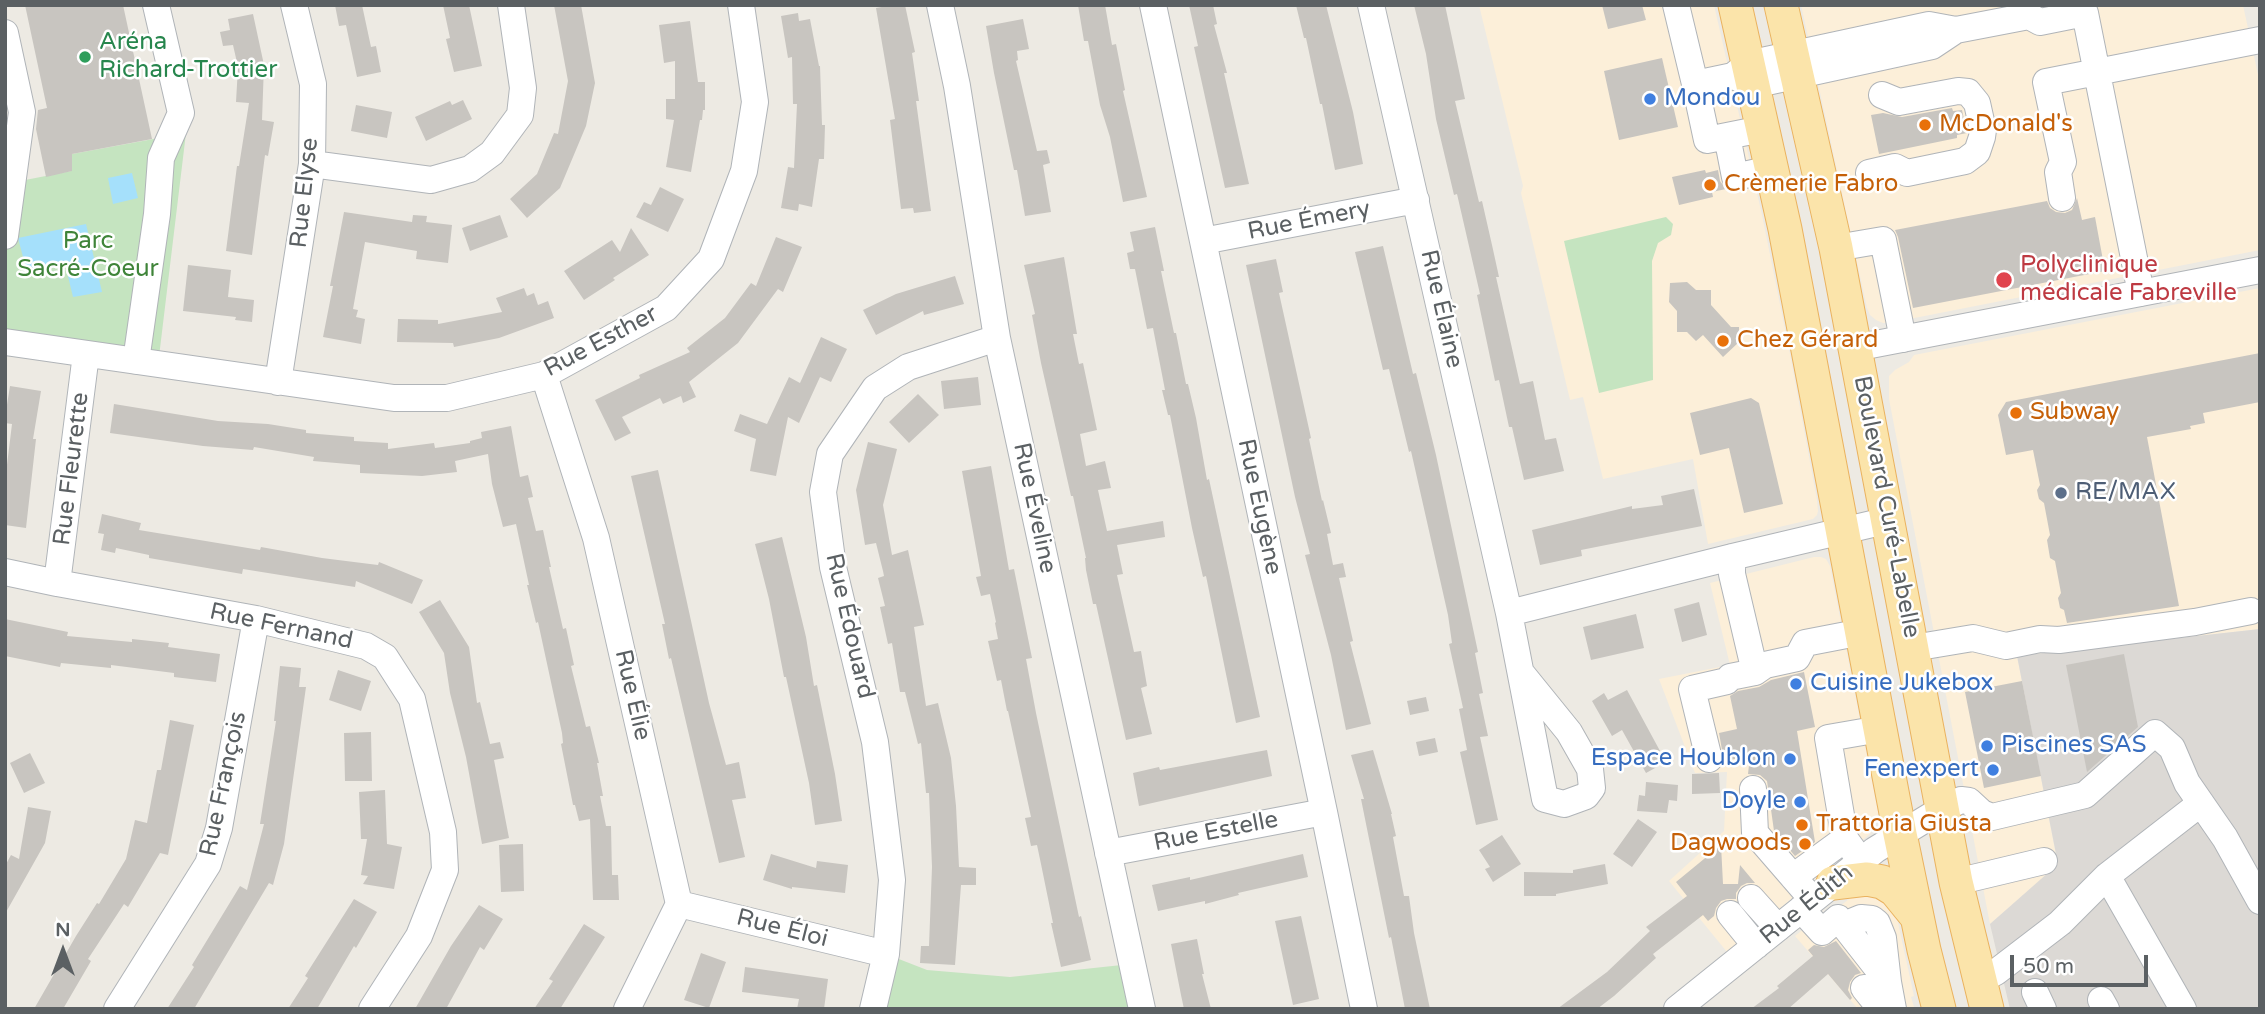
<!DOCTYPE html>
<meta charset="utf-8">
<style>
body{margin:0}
#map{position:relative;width:2265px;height:1014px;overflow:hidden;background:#edeae3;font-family:"Varela Round",sans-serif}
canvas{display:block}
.frame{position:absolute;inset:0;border:7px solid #5b6063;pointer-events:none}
.north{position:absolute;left:28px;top:916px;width:70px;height:70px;-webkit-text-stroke:5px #fff;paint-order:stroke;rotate:0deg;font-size:19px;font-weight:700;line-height:28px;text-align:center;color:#5b6063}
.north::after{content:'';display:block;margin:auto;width:24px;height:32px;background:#5b6063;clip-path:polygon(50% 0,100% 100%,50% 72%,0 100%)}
.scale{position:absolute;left:2010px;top:955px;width:138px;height:32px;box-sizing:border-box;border:4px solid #5b6063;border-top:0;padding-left:9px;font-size:21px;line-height:24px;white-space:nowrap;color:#5b6063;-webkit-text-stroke:5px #fff;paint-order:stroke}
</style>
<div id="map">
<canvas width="2265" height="1014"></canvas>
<div class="frame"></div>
<div class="north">N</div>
<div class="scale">50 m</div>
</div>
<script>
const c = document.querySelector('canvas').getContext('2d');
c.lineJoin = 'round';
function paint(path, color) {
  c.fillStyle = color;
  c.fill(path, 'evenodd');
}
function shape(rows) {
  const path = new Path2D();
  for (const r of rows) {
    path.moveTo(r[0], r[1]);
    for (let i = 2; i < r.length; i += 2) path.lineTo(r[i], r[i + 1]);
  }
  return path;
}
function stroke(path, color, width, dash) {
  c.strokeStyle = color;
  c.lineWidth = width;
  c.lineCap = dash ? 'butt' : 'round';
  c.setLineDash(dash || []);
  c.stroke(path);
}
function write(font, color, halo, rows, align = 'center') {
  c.font = font + ' "Varela Round",sans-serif';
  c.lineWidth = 5;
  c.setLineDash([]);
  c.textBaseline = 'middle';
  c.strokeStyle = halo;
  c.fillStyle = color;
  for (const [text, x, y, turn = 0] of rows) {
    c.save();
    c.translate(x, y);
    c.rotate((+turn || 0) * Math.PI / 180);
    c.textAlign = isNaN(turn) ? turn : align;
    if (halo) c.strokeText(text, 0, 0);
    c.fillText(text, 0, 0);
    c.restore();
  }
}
paint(shape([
 [1479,5,1714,5,1762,215,1790,354,1817,500,1818,511,1817,515,1813,519,1708,544,1693,459,1603,479,1583,397,1570,400,1521,193,1523,186],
 [1801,5,2243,5,2260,84,2260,250,1889,323,1883,323,1876,320,1870,315,1867,308],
 [2260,288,2260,629,2017,656,2058,865,1990,924,1889,399,1889,376,1895,370,1909,362,1914,355],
 [1814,557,1821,557,1826,559,1830,566,1878,812,1876,822,1869,829,1871,833,1727,952,1669,881,1724,831,1727,772,1695,773,1659,679,1730,665,1710,583],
 [1871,890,1895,909,1914,996,1911,997,1914,1007,1918,1007,1919,1009,1858,1009,1795,936,1827,910,1830,914,1853,896]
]), '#fcefd9');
paint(shape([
 [2260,629,2260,1009,2010,1009,1990,924,2058,864,2017,656]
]), '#dcd9d5');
paint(shape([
 [186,133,158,365,5,342,5,184,71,171,72,154],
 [1666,217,1673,224,1671,235,1658,243,1652,261,1653,380,1599,393,1564,241],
 [886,954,927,970,1010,977,1131,964,1142,1009,879,1009]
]), '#c5e4c0');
paint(shape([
 [132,173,138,198,113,204,108,178],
 [86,224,102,292,73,297,65,264,27,272,18,238]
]), '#a5e0fb');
paint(shape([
 [25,5,123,5,152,139,72,154,72,171,46,177,36,129,38,110,47,108],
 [335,5,362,5,371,47,376,46,381,72,357,77,346,25,339,26],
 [443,5,469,5,482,66,454,72,446,39,450,38],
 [554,5,581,5,595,83,586,126,560,188,527,218,510,199,537,174,554,133,558,134,568,81],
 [893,5,905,5,915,52,912,53,919,101,916,101,931,211,914,213,913,208,901,209,890,120,895,119,876,8],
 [1078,5,1105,5,1112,45,1116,44,1125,90,1123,91,1147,197,1123,202,1110,137,1100,105,1088,41,1084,41],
 [1189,5,1213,5,1217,24,1214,25,1227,73,1224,73,1249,184,1225,188,1194,47,1198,46],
 [1296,5,1326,5,1353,112,1363,164,1335,170,1322,104,1320,104,1306,38,1304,38],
 [1414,5,1445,5,1465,99,1455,101,1479,202,1482,201,1492,245,1499,277,1496,277,1520,384,1533,381,1545,440,1556,438,1564,471,1524,480,1512,427,1509,427,1499,380,1495,381,1477,295,1480,294,1457,194,1454,195,1436,119,1426,54],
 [1602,5,1642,5,1646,20,1608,29],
 [798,13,799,21,810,19,819,66,820,66,822,125,825,125,824,159,819,159,812,207,799,204,798,211,781,208,788,167,794,168,797,104,793,104,792,57,788,58,781,16],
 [253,14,264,65,262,120,274,122,268,156,265,155,252,255,226,251,237,166,239,166,249,103,236,102,238,67,233,45,223,46,220,32,230,30,228,19],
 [1023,19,1029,49,1017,51,1018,60,1016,61,1037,151,1047,150,1050,163,1043,165,1051,212,1025,216,1017,170,1014,170,994,73,986,26],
 [690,21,698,82,705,82,705,110,703,110,702,120,700,120,691,172,666,167,674,120,666,119,666,99,675,99,675,61,664,63,659,25],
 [1662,58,1678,127,1619,140,1604,71],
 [463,100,472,119,426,141,415,117,450,101,452,105],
 [356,105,392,112,387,138,351,131],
 [1952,108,1953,111,1962,110,1967,133,1957,135,1957,138,1879,154,1871,115,1883,113,1902,117],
 [1705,170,1706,173,1718,170,1720,181,1726,189,1712,192,1713,197,1679,205,1672,177],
 [660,187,684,199,668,232,636,217,644,202,651,205],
 [2077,198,2082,220,2095,217,2105,271,1913,308,1898,237,1895,230,2047,201,2050,208,2056,212,2065,213,2072,210],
 [344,212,412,222,413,215,427,216,426,222,452,225,448,263,416,259,417,251,365,242,353,309,358,310,356,317,365,319,361,344,323,337,333,286,330,286],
 [500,215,508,237,470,251,462,228],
 [1155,227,1164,271,1161,271,1174,333,1176,333,1186,384,1188,384,1196,418,1207,480,1209,479,1260,717,1236,723,1206,576,1203,577,1192,528,1170,415,1168,415,1162,390,1165,390,1153,328,1147,329,1135,269,1130,269,1127,253,1134,251,1130,232],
 [631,228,649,255,613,278,615,280,584,300,564,271,612,240,620,252],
 [776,237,802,247,783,292,778,289,738,343,689,382,696,397,683,403,681,396,663,404,660,398,622,417,631,433,615,441,595,400,640,378,639,375,690,352,687,348,725,318,751,283,756,286],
 [1383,246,1413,374,1416,373,1436,455,1478,652,1475,653,1483,693,1479,694,1488,736,1480,737,1498,820,1476,825,1460,752,1467,750,1459,709,1463,708,1449,644,1452,643,1448,615,1411,451,1409,452,1389,369,1383,370,1355,252],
 [1064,257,1077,334,1073,334,1079,364,1083,363,1097,430,1080,434,1086,466,1105,461,1111,488,1098,490,1107,531,1163,521,1165,537,1117,545,1123,574,1117,575,1134,652,1141,651,1147,686,1141,688,1152,734,1126,740,1096,604,1093,604,1086,570,1085,558,1086,558,1073,496,1071,496,1041,363,1032,315,1035,314,1024,265],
 [1276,259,1283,292,1279,293,1311,438,1309,439,1322,501,1323,500,1331,533,1327,534,1333,565,1343,563,1346,577,1339,578,1353,641,1350,642,1371,724,1346,730,1331,655,1305,555,1310,554,1295,497,1246,265],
 [188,265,231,270,228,297,254,300,252,322,235,320,236,317,183,311],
 [955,276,964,304,924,315,923,311,876,335,863,310,896,294],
 [1687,282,1696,290,1711,290,1711,305,1731,327,1739,327,1739,342,1723,357,1703,335,1696,341,1687,332,1677,332,1677,311,1669,302,1670,283],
 [524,288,527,296,534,293,538,305,548,301,554,318,499,338,454,347,453,343,397,342,398,319,438,320,438,324,502,312,496,298],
 [821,337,847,349,831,382,820,377,799,423,788,417,776,476,750,471,756,439,734,431,740,414,767,424,789,377,800,383],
 [2260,353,2260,402,2203,413,2205,423,2190,426,2191,429,2147,437,2179,606,2067,623,2064,610,2060,608,2058,598,2061,593,2055,561,2050,558,2047,540,2050,535,2044,503,2039,499,2038,495,2037,490,2040,485,2033,450,2006,455,1998,415,2006,402],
 [978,377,981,405,944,409,941,381],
 [10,386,41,391,33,439,36,439,26,528,5,525,5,481,12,424,5,423,5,417],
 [918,394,939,415,909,443,889,422],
 [1751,398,1759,403,1783,504,1744,513,1729,448,1700,455,1690,413],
 [114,404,218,421,268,424,306,430,306,433,354,437,354,441,388,443,388,449,434,443,435,448,470,443,470,441,482,438,481,432,511,426,520,477,528,475,533,497,528,498,536,531,543,530,551,567,549,567,563,629,566,628,574,665,571,666,586,727,590,726,599,763,597,763,603,796,600,796,606,826,611,826,612,875,618,875,619,900,593,900,590,819,579,821,575,805,573,805,561,744,563,743,562,733,538,622,536,623,527,585,529,585,516,524,503,527,492,484,488,454,455,461,457,472,422,476,360,473,360,465,313,461,314,457,254,447,253,450,203,446,110,433],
 [868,442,897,449,883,505,892,555,908,550,924,625,914,627,926,706,938,703,951,758,956,806,959,867,976,868,976,885,961,885,955,965,920,963,921,946,929,946,932,867,929,793,926,793,921,743,918,744,905,692,900,692,892,643,888,644,880,607,885,606,878,578,884,576,883,571,876,543,865,545,856,490],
 [991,466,1009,570,1014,569,1032,658,1026,659,1036,713,1079,917,1081,916,1091,960,1061,967,1051,923,1053,923,1041,864,1037,845,1031,846,1025,818,1031,817,1008,711,1007,711,1001,680,997,681,988,641,998,639,995,623,996,622,990,594,981,596,976,577,981,576,962,471],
 [658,470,709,703,726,765,739,762,746,798,732,800,745,857,719,863,671,658,669,659,662,624,665,624,631,476],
 [1694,489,1702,526,1581,550,1582,556,1540,565,1532,530,1632,506,1632,509,1663,505,1661,496],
 [102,514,141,523,139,530,260,550,261,547,322,558,378,565,379,562,423,580,412,604,356,581,355,587,243,569,242,574,149,558,149,555,116,548,115,553,101,550,104,534,98,533],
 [782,537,806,637,814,686,817,685,835,774,842,821,815,825,809,783,786,677,784,677,769,599,755,544],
 [440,600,469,647,477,703,480,702,490,744,500,742,504,758,494,760,509,838,482,844,466,757,450,693,444,653,419,612],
 [1699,602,1707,635,1682,642,1674,609],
 [1636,614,1644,648,1591,660,1583,627],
 [5,619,68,632,67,636,132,642,132,639,169,643,168,647,220,654,216,682,174,677,174,673,111,665,111,668,61,663,60,667,5,656],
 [2124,654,2138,727,2087,772,2066,665],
 [280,666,301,668,299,687,306,687,284,844,273,885,269,883,194,1009,167,1009,194,967,192,965,240,886,247,890,264,824,260,824,276,721,274,721],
 [338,670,371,681,361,711,329,700],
 [1804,672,1815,727,1797,731,1815,842,1795,856,1774,831,1767,781,1760,775,1748,774,1750,756,1724,761,1719,733,1737,729,1730,696,1738,691,1759,687,1771,680],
 [2022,681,2041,776,1984,788,1965,692],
 [1627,690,1666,762,1646,773,1622,730,1612,736,1592,701,1604,693,1608,700],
 [1426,697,1429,711,1410,715,1407,701],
 [170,720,194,725,168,855,160,853,128,907,124,904,88,959,91,961,63,1009,34,1009,76,936,97,903,99,904,126,859,135,820,147,823,157,770,161,770],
 [371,732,372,781,345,781,344,733],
 [1435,738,1438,752,1419,756,1416,742],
 [1267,750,1272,776,1139,806,1133,773,1159,767,1160,770],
 [1373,750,1392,814,1391,814,1396,836,1393,837,1404,896,1409,896,1414,933,1430,1009,1405,1009,1391,937,1389,938,1361,799,1364,799,1351,755],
 [30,753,45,783,24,793,10,763],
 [1719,773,1720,793,1692,794,1692,774],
 [1646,782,1678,785,1677,801,1669,800,1667,813,1637,811,1639,795,1645,796],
 [385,790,387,844,402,847,394,889,363,884,368,876,361,875,367,839,361,839,359,792],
 [28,807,51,811,45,843,5,914,5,866,11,855,19,859],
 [1638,819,1657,832,1632,867,1613,854],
 [1502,835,1521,864,1493,882,1485,869,1490,867,1479,850],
 [523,844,524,891,501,892,499,845],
 [1721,845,1723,884,1738,884,1740,865,1755,883,1747,883,1741,886,1736,893,1736,899,1727,899,1721,901,1716,908,1714,916,1708,921,1703,915,1653,954,1656,958,1614,996,1597,1009,1557,1009,1607,972,1650,931,1646,927,1687,896,1676,882],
 [771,854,816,868,817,861,848,865,845,893,792,887,792,889,763,880],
 [1303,854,1308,877,1238,893,1239,895,1205,904,1205,901,1158,911,1152,885,1190,877,1190,880],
 [1605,864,1608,884,1556,894,1556,896,1524,896,1524,872,1573,873,1573,870],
 [354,899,377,912,356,948,354,946,317,1009,288,1009,308,978,305,976],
 [479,905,503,919,484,950,480,947,446,1009,415,1009,451,946],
 [1301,916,1319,999,1293,1005,1275,921],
 [584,924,605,937,560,1009,534,1009,553,981,549,979],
 [1197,939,1204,974,1202,974,1211,1009,1184,1009,1181,995,1171,944],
 [1836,941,1861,973,1855,975,1850,982,1848,990,1852,998,1850,1000,1828,974,1788,1009,1751,1009,1779,988,1777,986,1813,956,1808,950,1814,945,1824,947],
 [701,953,726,962,709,1008,684,1000],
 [745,967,828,979,824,1009,797,1009,799,999,742,992]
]), '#c8c5c0');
const minor = shape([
 [940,5,957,86,997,338,1142,1009],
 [1153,5,1324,812,1364,1009],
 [1371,5,1509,613,1545,799,1564,804,1586,796,1592,788,1590,769,1569,732,1522,674],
 [1676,5,1695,84,1733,76,1748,64,1929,25,1956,30,2029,16,2040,22,2085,13,2141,293],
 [5,33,22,112,5,236],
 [1738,78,1753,85,1932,46,1956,30],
 [1695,84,1707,140,1762,129],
 [1727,136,1735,177,1771,169],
 [312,164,431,180,470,169,492,153,520,115,523,88,511,5],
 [1869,173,1895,167,1907,173,1965,161,1977,152,1982,137,1983,130,1977,103,1968,92,1958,91,1899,102,1882,95],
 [2062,198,2058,172,2063,162,2046,82,2260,40],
 [1203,241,1416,200],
 [1836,248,1883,240,1903,339],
 [5,342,394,398,447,398,544,375,666,308,711,259,744,171,755,102,741,5],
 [1855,348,2260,270],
 [136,361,157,214,161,158,181,113,156,5],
 [544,375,596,538,679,904,627,1009],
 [278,382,312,164,313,84,294,5],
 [1732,557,1732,574,1755,672],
 [5,572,57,583,256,619,366,646,385,657,412,699,443,832,445,870,419,936,372,1009],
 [57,583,86,354],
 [1509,613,1732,557,1889,520],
 [1913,648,1973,638,2006,646,2040,639,2059,640,2195,622,2251,611],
 [1709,759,1692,689,1727,681,1730,677,1755,672,1765,665,1797,658,1805,643,1862,632],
 [1753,789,1755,833,1813,900],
 [1108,853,1324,812],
 [1861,861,1845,839,1828,738,1880,729],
 [2107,876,2183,1009],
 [1793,877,1845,839],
 [1956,882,2044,861],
 [1751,898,1778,928],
 [679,904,886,954],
 [1801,909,1822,932,1838,918,1888,982,1893,1009],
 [1730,914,1756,946],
 [1844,925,1861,918,1872,919,1877,923,1883,938,1888,982],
 [1979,981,1996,972,2060,923,2107,876,2201,803],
 [1864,988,1881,1009],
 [2035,992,2043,1009],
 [2101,1000,2106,1009],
 [117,1009,208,864,219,828,256,619],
 [873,1009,886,954,892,880,875,742,833,567,823,492,830,454,875,388,908,367,997,338],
 [1677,1009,1875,850,1942,809,1961,800,1969,801,1982,813,1992,817,2085,795,2155,733,2172,748,2187,783,2225,838,2260,901]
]);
const major = shape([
 [1735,5,1785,229,1900,834,1924,950,1939,1009],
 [1781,5,1836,248,1956,882,1987,1009],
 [1833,883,1867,879,1882,882,1895,890,1917,917]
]);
stroke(minor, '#b0b4b8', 28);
stroke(major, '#eab25f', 35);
stroke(minor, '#fff', 26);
stroke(major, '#fbe4aa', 33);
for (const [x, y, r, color] of [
 [85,57,7,"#2e9e5b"],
 [1650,99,7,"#3f7fe0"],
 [1925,125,7,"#e8710a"],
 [1710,185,7,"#e8710a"],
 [2004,280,9,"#e0444e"],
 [1723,341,7,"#e8710a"],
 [2016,413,7,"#e8710a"],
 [2061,493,7,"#5c6f8a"],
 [1796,684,7,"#3f7fe0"],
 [1987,746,7,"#3f7fe0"],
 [1790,759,7,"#3f7fe0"],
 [1993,770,7,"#3f7fe0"],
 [1800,802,7,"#3f7fe0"],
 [1802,825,7,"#e8710a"],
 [1805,844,7,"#e8710a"]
]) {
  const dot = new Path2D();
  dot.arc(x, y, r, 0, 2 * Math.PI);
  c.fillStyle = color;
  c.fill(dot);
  stroke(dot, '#fff', 2.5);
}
write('24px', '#27864d', '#fff', [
 ["Aréna",99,43],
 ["Richard-Trottier",99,71]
], 'left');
write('24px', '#366cbe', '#fff', [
 ["Mondou",1664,99],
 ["Cuisine Jukebox",1810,684],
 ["Piscines SAS",2001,746],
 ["Espace Houblon",1776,759,"right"],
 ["Fenexpert",1979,770,"right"],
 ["Doyle",1786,802,"right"]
], 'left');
write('24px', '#c56008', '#fff', [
 ["McDonald's",1939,125],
 ["Crèmerie Fabro",1724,185],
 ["Chez Gérard",1737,341],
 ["Subway",2030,413],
 ["Trattoria Giusta",1816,825],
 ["Dagwoods",1791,844,"right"]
], 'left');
write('24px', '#5b6063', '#fff', [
 ["Rue Elyse",305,193,-84],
 ["Rue Émery",1309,221,-11],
 ["Rue Élaine",1441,309,77],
 ["Rue Esther",601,342,-28],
 ["Rue Fleurette",72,469,-83],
 ["Rue Eugène",1259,507,78],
 ["Boulevard Curé-Labelle",1886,507,79],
 ["Rue Éveline",1034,508,78],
 ["Rue Édouard",849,626,77],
 ["Rue Fernand",281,627,12],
 ["Rue Élie",632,695,77],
 ["Rue François",224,784,-78],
 ["Rue Estelle",1216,832,-11],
 ["Rue Édith",1807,905,-39],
 ["Rue Éloi",782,929,14]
]);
write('24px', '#3f8439', '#fff', [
 ["Parc",88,242],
 ["Sacré-Coeur",88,270]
]);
write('24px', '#be3a42', '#fff', [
 ["Polyclinique",2020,266],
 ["médicale Fabreville",2020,294]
], 'left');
write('24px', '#4e5e75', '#fff', [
 ["RE/MAX",2075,493]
], 'left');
</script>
